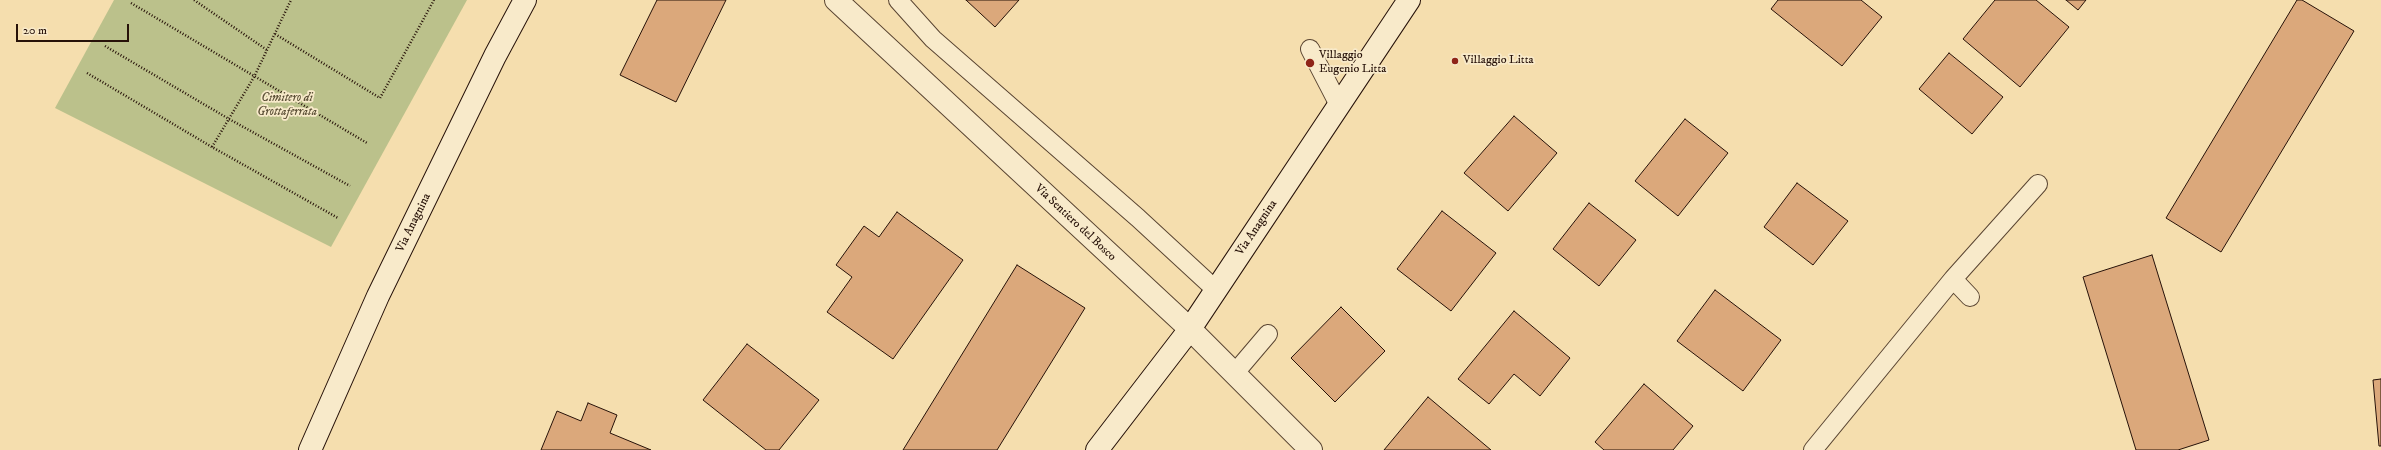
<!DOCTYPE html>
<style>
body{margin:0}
#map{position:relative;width:2381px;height:450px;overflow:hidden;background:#f5deae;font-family:"IM FELL DW Pica",serif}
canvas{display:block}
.scale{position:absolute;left:16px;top:24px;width:113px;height:18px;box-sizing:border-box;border:2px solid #271209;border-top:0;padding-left:5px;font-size:12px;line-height:14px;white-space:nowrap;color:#271209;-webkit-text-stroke:3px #f8eaca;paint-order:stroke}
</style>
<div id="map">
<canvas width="2381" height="450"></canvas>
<div class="scale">20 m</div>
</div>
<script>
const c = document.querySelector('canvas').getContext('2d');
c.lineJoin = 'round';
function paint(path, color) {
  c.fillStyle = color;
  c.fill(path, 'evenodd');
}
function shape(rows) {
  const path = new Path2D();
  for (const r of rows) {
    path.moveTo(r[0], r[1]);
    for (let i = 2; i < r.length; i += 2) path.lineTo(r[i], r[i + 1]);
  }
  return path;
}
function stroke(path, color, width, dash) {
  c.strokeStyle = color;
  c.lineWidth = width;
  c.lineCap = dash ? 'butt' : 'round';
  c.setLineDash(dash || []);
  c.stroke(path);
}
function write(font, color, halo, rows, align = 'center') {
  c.font = font + ' "IM FELL DW Pica",serif';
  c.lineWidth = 3.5;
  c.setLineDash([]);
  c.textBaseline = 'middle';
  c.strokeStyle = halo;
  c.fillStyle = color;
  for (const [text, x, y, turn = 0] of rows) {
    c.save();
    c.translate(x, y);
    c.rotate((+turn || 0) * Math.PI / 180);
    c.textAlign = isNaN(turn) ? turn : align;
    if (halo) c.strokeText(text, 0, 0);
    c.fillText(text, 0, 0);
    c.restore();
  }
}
paint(shape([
 [114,0,467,0,331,247,55,108]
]), '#bbc18b');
const building = shape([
 [657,0,726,0,676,102,620,75,657,0],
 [966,0,1019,0,995,27,966,0],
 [1778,0,1861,0,1882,17,1842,66,1771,9,1778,0],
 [1995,0,2036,0,2069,27,2020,87,1963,39,1995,0],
 [2066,0,2086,0,2078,10,2066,0],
 [2297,0,2302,0,2354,31,2221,252,2166,218,2297,0],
 [1949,53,2003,97,1972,134,1919,89,1949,53],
 [1514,116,1557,153,1508,211,1464,173,1514,116],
 [1685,119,1728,153,1678,216,1635,181,1685,119],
 [1797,183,1848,221,1813,265,1764,227,1797,183],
 [1589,203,1636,240,1599,286,1553,249,1589,203],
 [1442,211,1496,253,1451,311,1397,269,1442,211],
 [897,212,963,260,893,359,827,312,852,277,836,265,864,226,879,237,897,212],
 [2152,255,2209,440,2178,450,2136,450,2083,277,2152,255],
 [1017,265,1085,308,997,450,903,450,1017,265],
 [1715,290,1781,340,1743,391,1677,341,1715,290],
 [1341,307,1385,351,1335,402,1291,358,1341,307],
 [1514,311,1570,358,1540,396,1514,374,1489,404,1458,379,1514,311],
 [747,344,819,400,779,450,766,450,703,400,747,344],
 [2381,379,2381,446,2379,446,2373,380,2381,379],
 [1644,384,1693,426,1673,450,1604,450,1595,442,1644,384],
 [1428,397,1491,450,1384,450,1428,397],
 [588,403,617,415,610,433,651,450,541,450,557,411,581,421,588,403]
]);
paint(building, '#dba87b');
stroke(building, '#271209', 1);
const lane = shape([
 [898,0,933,39,1138,218,1216,290],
 [1310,49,1339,105],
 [1953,279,1970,297],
 [1234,374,1268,334],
 [1813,450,1953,279,2038,184]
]);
const street = shape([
 [836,0,1190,329,1311,450]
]);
const secondary = shape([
 [310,450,378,296,495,56,525,0],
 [1097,450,1190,329,1409,0]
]);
stroke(lane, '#5a4532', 20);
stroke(street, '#5a4532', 24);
stroke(secondary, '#271209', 24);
stroke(shape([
 [194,0,267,50],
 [131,3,367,143],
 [275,34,380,98,434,0],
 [105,46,229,119,350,186],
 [87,73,212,147,338,218],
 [212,147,254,77,291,0]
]), '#271209', 2.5, [1, 2]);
stroke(lane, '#f8eaca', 18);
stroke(street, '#f8eaca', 22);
stroke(secondary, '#f8eaca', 22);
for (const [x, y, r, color] of [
 [1455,61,4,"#8f2418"],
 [1310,63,5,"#8f2418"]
]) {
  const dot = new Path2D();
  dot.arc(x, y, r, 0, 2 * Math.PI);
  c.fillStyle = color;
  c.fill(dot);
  stroke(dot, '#f8eaca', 1.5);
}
write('12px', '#271209', '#f8eaca', [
 ["Villaggio",1319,56],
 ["Eugenio Litta",1319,70],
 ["Villaggio Litta",1463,61]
], 'left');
write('italic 12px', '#5b4f36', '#f8eaca', [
 ["Cimitero di",287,99],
 ["Grottaferrata",287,113]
]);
write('12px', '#271209', '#f8eaca', [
 ["Via Anagnina",414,223,-64],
 ["Via Sentiero del Bosco",1075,223,43],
 ["Via Anagnina",1257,228,-56]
]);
</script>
